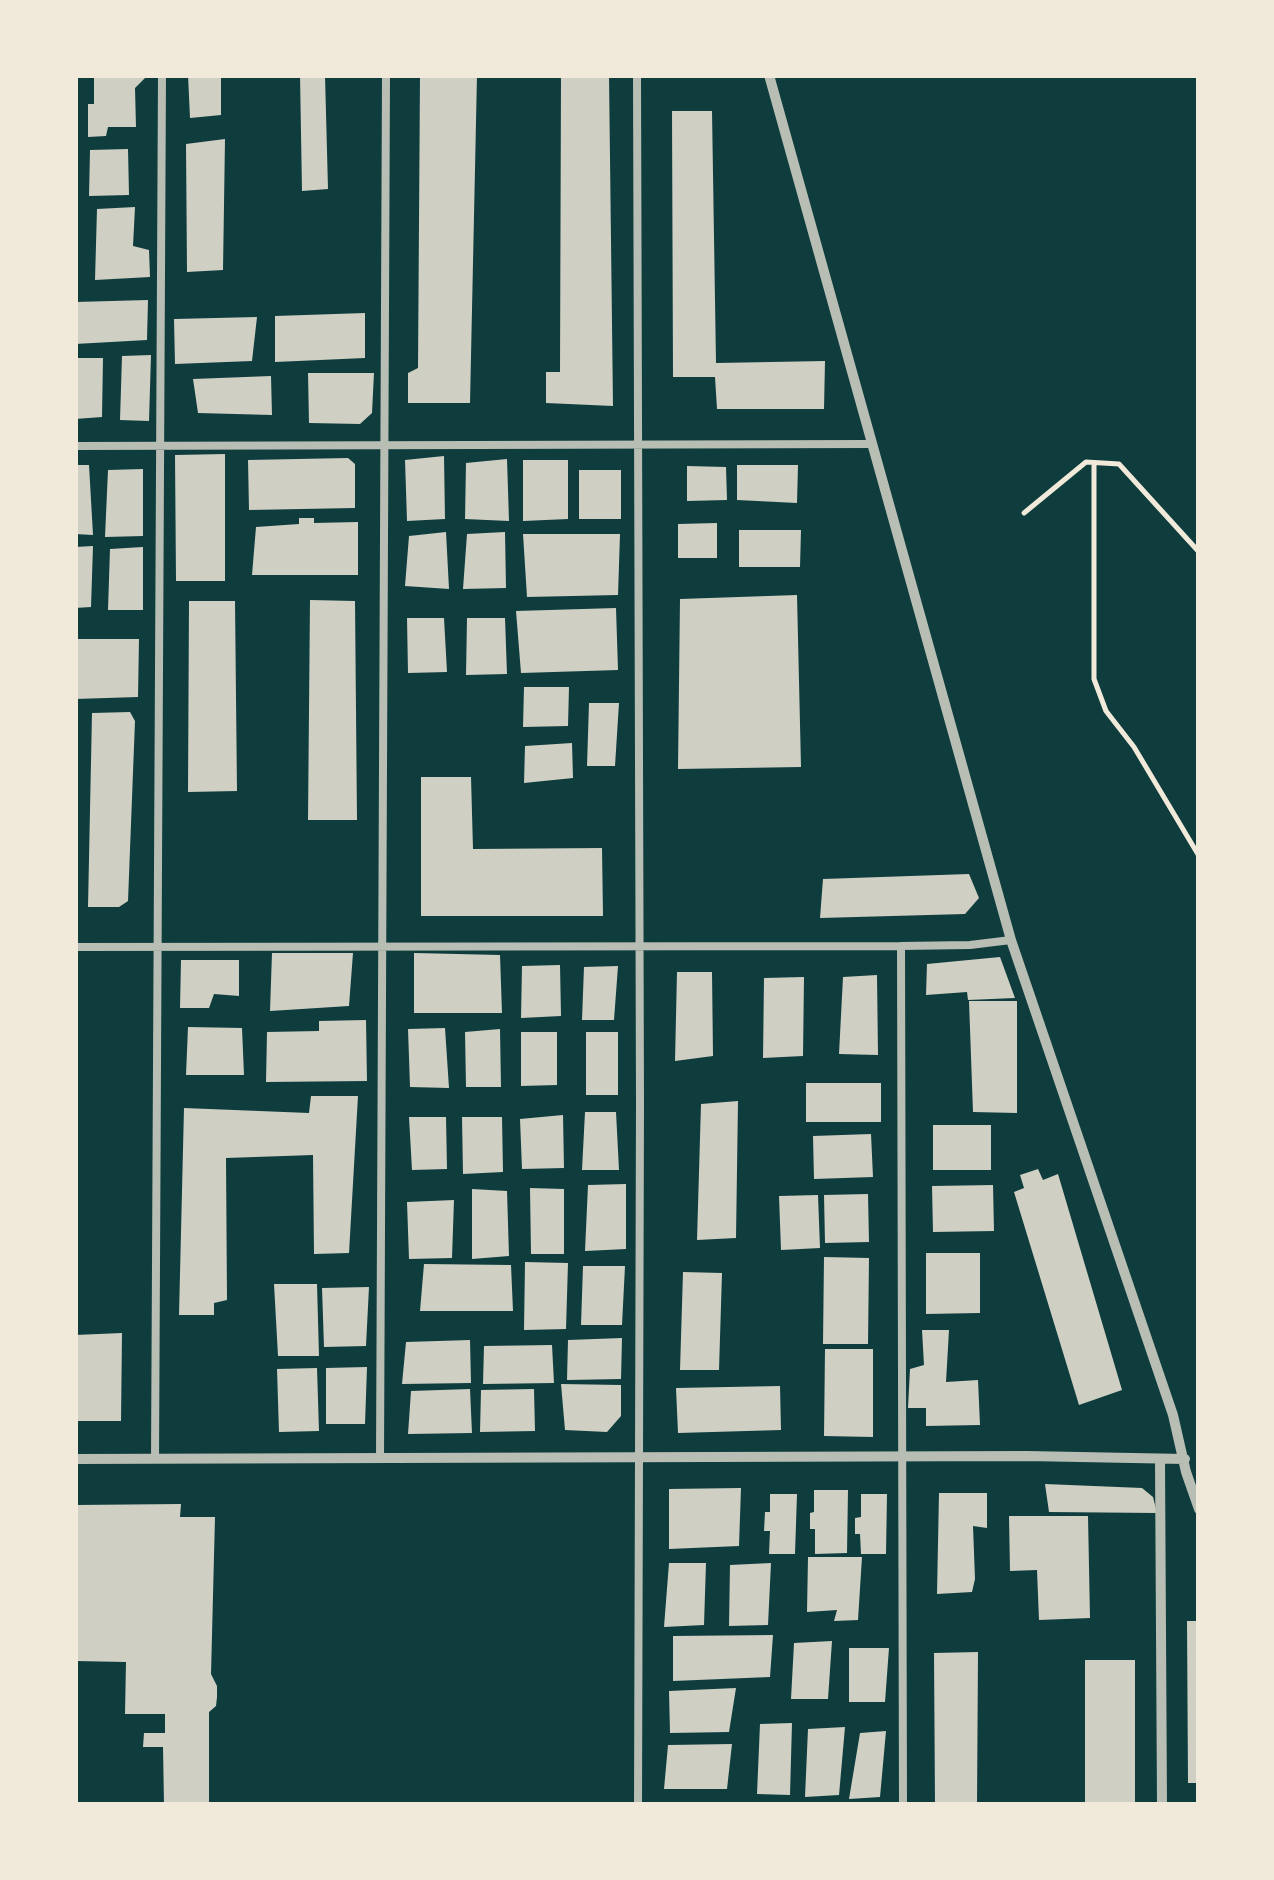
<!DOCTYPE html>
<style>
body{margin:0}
#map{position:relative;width:1274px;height:1880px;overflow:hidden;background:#0f3d3e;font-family:Bitter,serif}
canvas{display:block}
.frame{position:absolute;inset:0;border:78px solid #f1e9da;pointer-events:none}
</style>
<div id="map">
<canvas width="1274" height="1880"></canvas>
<div class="frame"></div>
</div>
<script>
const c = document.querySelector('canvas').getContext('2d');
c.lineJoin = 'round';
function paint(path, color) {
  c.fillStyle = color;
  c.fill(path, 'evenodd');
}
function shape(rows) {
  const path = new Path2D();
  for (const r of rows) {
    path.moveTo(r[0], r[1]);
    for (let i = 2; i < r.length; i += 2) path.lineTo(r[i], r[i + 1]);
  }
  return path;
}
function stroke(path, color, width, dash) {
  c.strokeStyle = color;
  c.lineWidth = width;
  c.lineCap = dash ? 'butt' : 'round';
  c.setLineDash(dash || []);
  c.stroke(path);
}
paint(shape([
 [94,75,148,75,135,88,136,127,108,127,106,136,88,137,88,104,94,104],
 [188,75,221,75,221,115,190,118],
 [300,75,325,75,328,189,302,191],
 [420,75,477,75,470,403,408,403,408,373,418,368],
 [561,75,609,75,613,406,546,403,546,372,560,372],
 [672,111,712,111,716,363,825,361,824,409,717,409,715,377,673,377],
 [225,139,223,270,187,272,186,144],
 [128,149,129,195,89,196,90,150],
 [135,207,133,246,149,250,150,277,95,280,97,209],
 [148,300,147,340,75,344,75,302],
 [365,313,365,358,275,362,275,316],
 [257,317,252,361,175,364,174,319],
 [151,355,149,421,120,420,122,356],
 [75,358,103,358,102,417,75,419],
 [308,373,374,373,372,413,360,424,309,423],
 [271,376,272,415,198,413,193,379],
 [225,454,225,581,176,581,175,455],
 [444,456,445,519,407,521,405,460],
 [348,458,355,464,355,508,249,510,248,460],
 [507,459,509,521,465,519,466,463],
 [523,460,568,460,568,519,523,521],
 [75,465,89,465,93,535,75,534],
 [737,465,798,465,797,503,737,500],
 [687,466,726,467,727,500,687,501],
 [143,469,143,536,105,537,108,470],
 [579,470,621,470,621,519,579,519],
 [299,518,314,518,314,523,358,522,358,575,252,575,256,527,299,524],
 [717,523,717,558,678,558,678,524],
 [739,530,801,530,800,567,739,567],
 [446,532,449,589,405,586,409,536],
 [505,532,506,588,463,589,467,534],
 [523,534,620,534,618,595,527,597],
 [93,546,91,607,75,608,75,547],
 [143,547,143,610,108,610,110,549],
 [797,595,801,767,678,769,680,599],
 [310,600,355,601,357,820,308,820],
 [189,601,235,601,237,791,188,792],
 [616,608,618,670,521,673,516,611],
 [407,618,444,618,447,672,408,673],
 [467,618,505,618,507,674,466,675],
 [75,639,139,639,138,697,75,699],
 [524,687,569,687,568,726,523,727],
 [589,703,619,703,615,766,587,766],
 [130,712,135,721,128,901,119,907,88,907,92,713],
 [572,743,573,778,524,783,525,746],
 [421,777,471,777,473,849,602,848,603,916,421,916],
 [969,874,979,898,965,914,820,918,823,879],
 [272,953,353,953,349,1006,270,1011],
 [414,953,500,955,502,1013,414,1013],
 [1000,957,1015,998,968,1000,967,992,926,995,927,964],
 [181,960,239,960,239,996,214,994,209,1008,180,1008],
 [560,965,561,1016,521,1018,522,966],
 [618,966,614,1020,582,1020,584,967],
 [677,972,712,972,713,1056,675,1061],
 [877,975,878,1055,839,1054,843,977],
 [804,977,803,1056,763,1058,764,978],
 [969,1001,1017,1001,1017,1113,973,1112],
 [366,1020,367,1081,266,1082,267,1032,319,1031,319,1021],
 [188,1027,242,1028,244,1075,186,1075],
 [445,1028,449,1088,410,1087,408,1029],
 [500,1029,501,1087,466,1087,465,1032],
 [521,1032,557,1032,557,1085,521,1086],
 [586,1032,618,1032,618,1095,586,1095],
 [806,1083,881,1083,881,1122,806,1122],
 [311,1096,358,1096,349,1253,314,1254,313,1155,226,1158,227,1300,214,1303,214,1315,179,1315,184,1108,309,1113],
 [738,1101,736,1238,697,1240,701,1104],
 [585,1112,616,1112,619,1170,582,1170],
 [563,1115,564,1168,522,1169,520,1119],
 [409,1117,446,1117,447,1169,412,1170],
 [462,1117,502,1117,503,1172,463,1174],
 [933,1125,991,1125,991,1170,933,1170],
 [871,1134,873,1177,814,1179,813,1136],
 [1038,1169,1043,1180,1058,1174,1122,1390,1079,1405,1014,1192,1024,1188,1020,1175],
 [626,1184,626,1249,585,1251,588,1185],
 [993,1185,994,1231,933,1232,932,1186],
 [530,1188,564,1189,564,1254,531,1254],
 [472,1189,507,1191,509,1256,472,1259],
 [868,1194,869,1242,825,1243,824,1195],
 [818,1195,820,1248,781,1250,779,1196],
 [454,1200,452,1258,409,1259,407,1202],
 [926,1253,980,1253,980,1313,926,1314],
 [824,1257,869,1258,868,1344,823,1344],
 [525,1262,568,1263,566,1329,524,1330],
 [424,1264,511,1265,513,1311,420,1311],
 [583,1266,625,1266,622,1325,581,1325],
 [683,1272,722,1273,719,1370,680,1370],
 [274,1284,317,1284,319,1356,278,1356],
 [369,1287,366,1346,324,1347,322,1288],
 [922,1330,949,1330,946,1382,978,1380,980,1425,926,1426,926,1408,908,1408,910,1369,924,1365],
 [122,1333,121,1421,75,1421,75,1335],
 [622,1338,621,1379,567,1380,568,1340],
 [470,1340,471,1383,402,1384,406,1342],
 [552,1345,554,1383,483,1384,484,1346],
 [825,1349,873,1349,873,1437,824,1436],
 [367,1367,365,1424,326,1424,326,1368],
 [317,1368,319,1431,279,1432,277,1369],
 [561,1384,621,1385,621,1416,607,1432,565,1430],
 [780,1386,781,1430,678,1433,676,1388],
 [470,1389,472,1433,408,1434,411,1391],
 [534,1389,535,1431,480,1432,481,1390],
 [1045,1484,1142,1488,1153,1497,1157,1513,1049,1512],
 [741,1488,739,1546,669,1549,669,1489],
 [814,1490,848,1490,847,1553,815,1554,815,1529,810,1529,810,1513,814,1512],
 [939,1493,987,1493,987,1528,973,1526,975,1579,972,1592,937,1594],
 [770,1494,797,1494,795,1554,769,1554,770,1531,764,1531,765,1512,770,1512],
 [861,1494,887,1494,886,1554,861,1554,860,1534,855,1534,855,1518,861,1517],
 [181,1504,180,1517,215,1517,211,1674,217,1686,217,1697,216,1706,209,1712,209,1805,164,1805,163,1747,143,1747,144,1733,165,1733,165,1714,125,1714,126,1662,75,1661,75,1505],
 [1009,1516,1088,1516,1090,1618,1039,1620,1037,1570,1010,1571],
 [808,1557,862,1557,858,1620,834,1621,837,1610,807,1612],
 [669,1563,706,1563,704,1625,664,1627],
 [771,1563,768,1625,729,1626,730,1565],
 [1187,1621,1199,1621,1199,1783,1188,1783],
 [773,1635,770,1677,673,1681,673,1636],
 [832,1641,828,1699,791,1699,794,1643],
 [849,1648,889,1648,885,1702,849,1702],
 [978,1652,977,1805,935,1805,934,1653],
 [1085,1660,1135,1660,1135,1805,1085,1805],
 [736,1688,729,1732,670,1733,669,1691],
 [792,1723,790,1795,757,1794,760,1724],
 [845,1727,839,1795,805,1797,808,1729],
 [886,1731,880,1797,849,1799,860,1733],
 [732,1744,727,1789,664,1789,668,1745]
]), '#cfcfc3');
stroke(shape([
 [1094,463,1094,679,1106,711,1134,747,1199,856],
 [1024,513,1086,462,1119,464,1199,552]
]), '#f1e9da', 5);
stroke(shape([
 [637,75,640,1103,638,1805],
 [75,446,872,444],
 [901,946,903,1805],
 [75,947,901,946,970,945,1011,940],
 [380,1458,386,75],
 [155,1459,162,75]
]), '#b8beb3', 8);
stroke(shape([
 [769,75,1011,940,1173,1415,1186,1472,1199,1509],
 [75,1459,1027,1456,1185,1459],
 [1160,1459,1162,1805]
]), '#b8beb3', 10);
</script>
